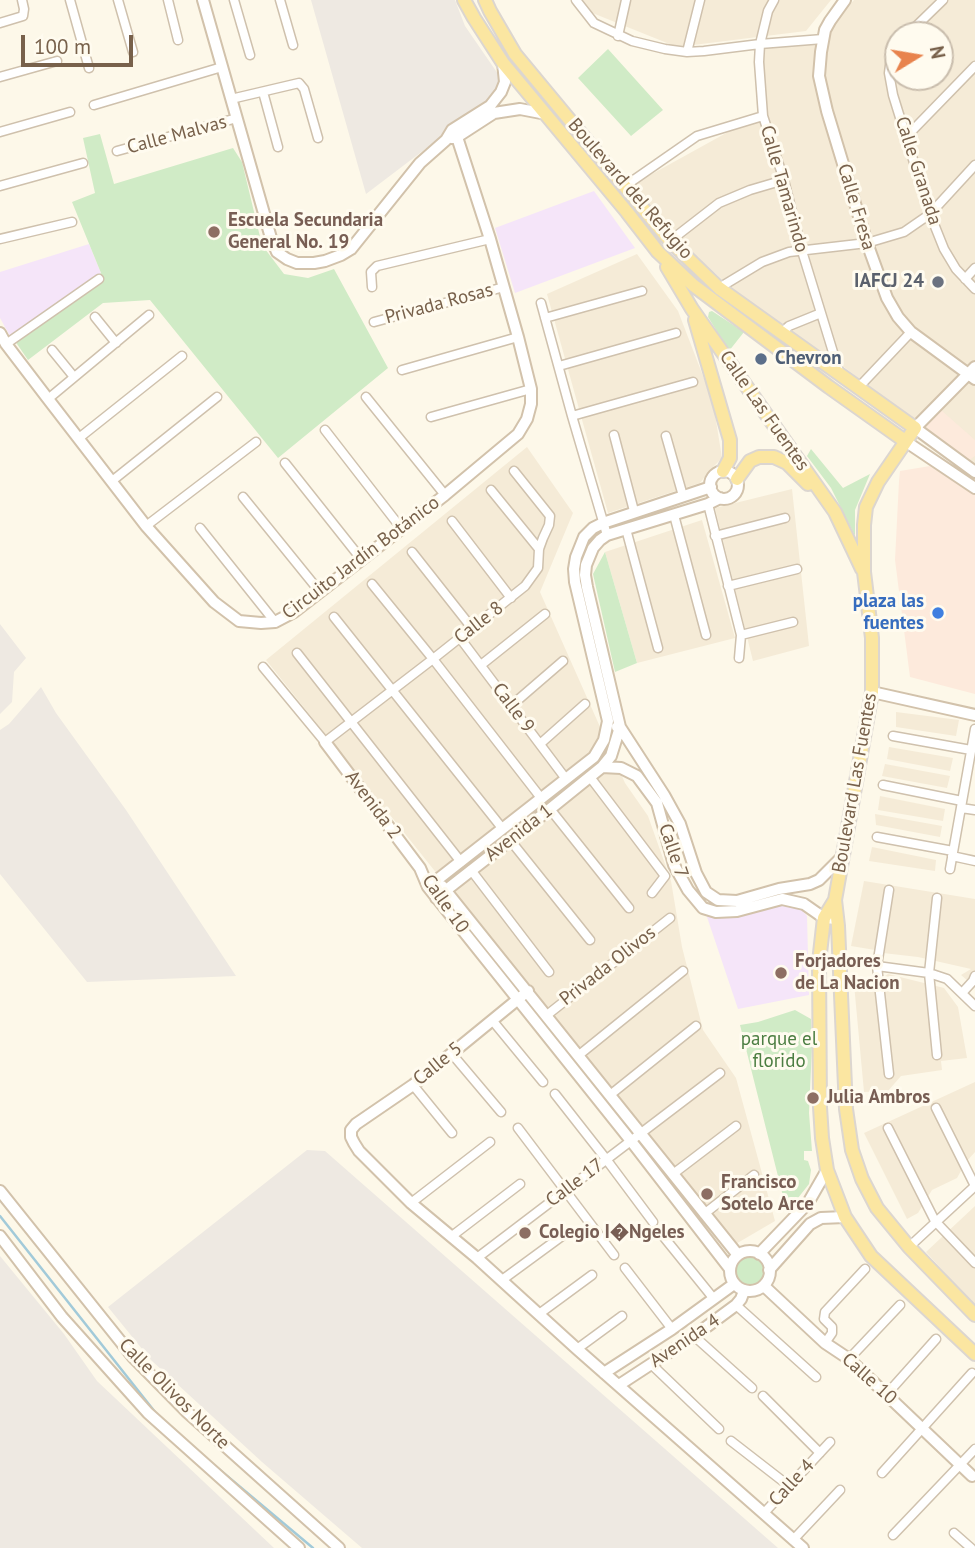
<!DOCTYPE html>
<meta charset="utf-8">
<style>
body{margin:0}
#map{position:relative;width:975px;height:1548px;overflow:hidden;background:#fdf8e9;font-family:"PT Sans",sans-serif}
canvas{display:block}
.north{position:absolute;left:884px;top:21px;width:70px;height:70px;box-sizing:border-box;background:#fffbef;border:2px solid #c9bdad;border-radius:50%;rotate:79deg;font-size:19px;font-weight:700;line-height:28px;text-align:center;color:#78614b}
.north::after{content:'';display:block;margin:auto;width:24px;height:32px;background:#e8834d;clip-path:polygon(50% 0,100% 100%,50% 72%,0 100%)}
.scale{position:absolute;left:21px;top:35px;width:112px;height:32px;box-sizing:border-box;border:4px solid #78614b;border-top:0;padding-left:9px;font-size:21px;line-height:24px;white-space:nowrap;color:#78614b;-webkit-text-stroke:5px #fffbef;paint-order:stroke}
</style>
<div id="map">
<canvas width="975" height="1548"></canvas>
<div class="north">N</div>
<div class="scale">100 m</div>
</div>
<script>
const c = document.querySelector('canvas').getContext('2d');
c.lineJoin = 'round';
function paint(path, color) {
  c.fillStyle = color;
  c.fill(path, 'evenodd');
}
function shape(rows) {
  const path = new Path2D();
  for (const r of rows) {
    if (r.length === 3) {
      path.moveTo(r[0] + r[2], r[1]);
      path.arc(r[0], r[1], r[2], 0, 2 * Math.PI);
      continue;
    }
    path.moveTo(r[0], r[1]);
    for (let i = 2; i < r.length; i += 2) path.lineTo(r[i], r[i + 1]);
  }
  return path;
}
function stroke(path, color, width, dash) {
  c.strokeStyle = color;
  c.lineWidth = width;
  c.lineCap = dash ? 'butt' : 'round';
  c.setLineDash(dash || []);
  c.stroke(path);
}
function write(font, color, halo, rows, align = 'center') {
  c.font = font + ' "PT Sans",sans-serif';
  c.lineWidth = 6;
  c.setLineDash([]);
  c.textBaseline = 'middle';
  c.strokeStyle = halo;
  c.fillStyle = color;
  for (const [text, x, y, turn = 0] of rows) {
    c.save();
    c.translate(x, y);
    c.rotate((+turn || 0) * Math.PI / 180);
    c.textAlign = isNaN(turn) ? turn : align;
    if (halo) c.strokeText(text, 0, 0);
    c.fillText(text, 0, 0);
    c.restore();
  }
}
paint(shape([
 [581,0,831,0,806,31,677,47,590,12],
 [854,0,975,0,975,471,844,367,756,310,623,190,757,116,756,48,817,41],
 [898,35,940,35,940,77,898,77],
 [637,254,678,311,713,402,722,458,711,469,700,483,608,513,547,294],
 [527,447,573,513,540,592,625,783,648,816,671,881,682,947,703,1030,736,1078,775,1221,734,1245,266,660],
 [792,489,809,646,753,661,715,508],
 [702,520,735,638,637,663,605,552],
 [896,712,959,720,956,736,896,727],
 [889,747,953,758,950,771,887,759],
 [885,764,950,776,947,788,882,776],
 [880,796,945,809,943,821,878,810],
 [875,814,942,826,940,837,876,825],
 [872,847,936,860,935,871,869,861],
 [864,881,975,899,975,987,961,975,971,969,918,957,883,953,875,950,851,946],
 [888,974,944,988,958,1007,967,1058,941,1061,942,1070,901,1076,888,1091,864,1092,854,984,873,984],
 [975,1082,975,1152,966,1162,957,1178,932,1190,918,1213,907,1219,864,1133],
 [975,1206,975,1306,926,1252]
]), '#f5ebd7');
paint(shape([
 [941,410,975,440,975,456,968,461,926,427],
 [930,466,975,495,975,694,910,677,895,560,899,481,900,471]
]), '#fdeadc');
paint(shape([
 [311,0,455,0,465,26,507,87,366,194],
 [0,624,26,658,14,672,12,702,0,714],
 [41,687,56,713,126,810,236,976,87,982,0,874,0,730,9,724],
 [307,1150,325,1151,778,1548,362,1548,262,1462,151,1360,108,1307],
 [0,1256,64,1334,97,1381,274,1548,0,1548]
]), '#eee9e2');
paint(shape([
 [594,191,635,248,515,293,495,228],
 [89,244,101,273,15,336,10,336,0,318,0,272],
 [774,904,796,904,807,916,809,995,738,1009,706,914]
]), '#f5e5f9');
paint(shape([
 [608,49,663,110,631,136,578,78],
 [100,134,114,184,233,148,242,162,262,245,284,274,308,278,334,269,388,368,278,458,150,300,103,303,28,360,15,341,101,273,72,202,95,193,83,138],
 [712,311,744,332,729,351,708,317,709,312],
 [811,449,843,488,870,474,855,510,855,536,831,488,807,456],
 [605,552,637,663,615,672,593,574],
 [795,1010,811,1019,812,1046,809,1113,812,1151,804,1151,804,1160,808,1161,811,1170,809,1184,787,1212,740,1025,758,1022],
 [750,1271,15]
]), '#d0ebc6');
stroke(shape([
 [0,1216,159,1417],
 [214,1465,313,1548]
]), '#a2cad9', 2.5);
const street = shape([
 [70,0,89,68],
 [118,0,133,52],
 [168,0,178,40],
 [234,0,250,55],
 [280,0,293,45],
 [576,0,594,23,632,41,665,49,687,52,704,51,760,44,823,39],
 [774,0,768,11,760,44,759,62,763,116,784,180,802,251,840,375],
 [0,23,23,16,24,9,22,0],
 [907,35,943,0],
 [618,36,626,0],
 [898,44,891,57,889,73,893,95,930,214,944,249,956,269,975,289],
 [687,52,700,0],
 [0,77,57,61],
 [263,92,278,147],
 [231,99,299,83,304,89,318,138],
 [94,105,222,67],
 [0,132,70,112],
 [907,136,975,66],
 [117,151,237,118],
 [0,186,83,163],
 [625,186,697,136,763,116],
 [0,239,72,222],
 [670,241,719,203,750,190,784,180],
 [965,279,975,268],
 [372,287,371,272,377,266,490,239],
 [719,288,762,262,789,252,867,243,904,232,930,214,975,165],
 [541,303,572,416,607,535],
 [95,317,116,343],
 [545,318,642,291],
 [374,322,504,287],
 [781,333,789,326,821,313],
 [6,344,99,279],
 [52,350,74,377],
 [559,366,676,333],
 [402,370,518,337],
 [858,388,911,332],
 [366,397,445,495],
 [48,399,149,315],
 [572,416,693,382],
 [431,417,531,389],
 [325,430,401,528],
 [614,435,634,511],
 [666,436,683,496],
 [79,438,182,356],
 [285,463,362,560],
 [112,481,217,397],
 [491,490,539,549],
 [243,497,320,592],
 [708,504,741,635,739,658],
 [674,515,706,635],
 [452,521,511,598],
 [146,526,256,442],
 [200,528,275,622],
 [626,529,658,648],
 [715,536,785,518],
 [412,552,472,628],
 [372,584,433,659,541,798],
 [728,586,797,569],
 [334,617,502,828],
 [741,635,793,622],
 [460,638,566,779],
 [297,653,461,862],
 [481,665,545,614],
 [263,667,325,742,433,659,525,586,538,568,539,549,543,538,549,525,550,516,514,471],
 [512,705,563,661],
 [893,736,971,750],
 [540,744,585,704],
 [590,777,665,876,652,893],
 [883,785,962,801],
 [961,808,975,810],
 [550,809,629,908],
 [877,837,953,851],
 [510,840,590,940],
 [952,856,975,861],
 [950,869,975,729],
 [471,870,549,972],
 [937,898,929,973,937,1055],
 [877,966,929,973,947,979,975,1006],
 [962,993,973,981,975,976],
 [547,1015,670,918],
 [492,1020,543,1082],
 [452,1054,501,1112],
 [579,1055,683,971],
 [889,1074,877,966,889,890],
 [413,1085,452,1133],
 [555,1094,606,1159,653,1222],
 [610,1095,696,1026],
 [936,1108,975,1186],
 [518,1128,614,1255],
 [888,1128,935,1221,975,1263],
 [673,1174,736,1126],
 [411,1203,490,1142],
 [704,1214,754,1175],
 [452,1236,520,1184],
 [663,1236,714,1299],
 [909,1247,975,1186],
 [477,1258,720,1073],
 [625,1268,672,1329],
 [502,1280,562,1236],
 [736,1305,816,1377],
 [539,1314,592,1275],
 [694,1336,752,1388],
 [825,1343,832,1333,832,1327,824,1319,825,1312,865,1269],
 [577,1349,622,1316],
 [849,1359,900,1305],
 [651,1364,719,1429],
 [886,1395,936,1339],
 [763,1396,820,1453],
 [731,1441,789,1486],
 [882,1473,972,1373],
 [764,1513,830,1442],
 [954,1533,971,1548],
 [893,1535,975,1449],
 [793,1540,840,1490]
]);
const secondary = shape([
 [203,0,271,238,277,252,287,259,297,263,314,263,325,261,341,255,351,249,420,163,446,140,452,130,490,106,501,92,505,82,503,63],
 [845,0,830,21,825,30,821,52,819,76,827,111,867,243,887,298,898,317,911,332,975,379],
 [452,138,457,137,494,113,520,109,546,114],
 [0,333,6,344,48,399,146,526,214,602,239,621,261,623,275,622,294,612,445,495,518,434,527,419,531,404,531,389,518,337,490,239,457,137,452,130],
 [975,367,915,428,975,472],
 [905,441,975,488],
 [724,485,14],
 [872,692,975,715],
 [617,727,620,727,664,795,680,824,696,873,706,892,718,900,737,901,779,889,810,884,819,880,841,858],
 [325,742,420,868,428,887,631,1141,730,1269],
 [602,767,621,768,637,776,657,803,674,865,688,890,703,908,716,912,737,911,782,899,804,904,824,918,837,919],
 [442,886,738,1255],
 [428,887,594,757,604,740,608,721,575,582,574,569,576,557,584,537,593,528,603,523,711,487],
 [436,898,550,809,602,767,611,756,620,727,587,587,585,575,586,565,593,548,600,540,607,535,708,504,720,498],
 [528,991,413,1085,356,1124,351,1130,351,1137,354,1143,359,1151,411,1203,477,1258,577,1349,803,1548],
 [0,1191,133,1357,187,1412,339,1548],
 [0,1236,62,1317,148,1413,299,1548],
 [750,1271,20],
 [759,1254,808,1203,827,1170],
 [769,1270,810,1224,821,1218,845,1217],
 [764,1286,825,1343,849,1359,972,1476],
 [604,1373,672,1329,734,1284],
 [619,1385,694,1336,736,1305,741,1299,744,1291]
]);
const primary = shape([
 [464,0,474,18,503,63,627,212,658,252,693,285,829,387,905,441],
 [485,0,490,11,515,54,670,241,719,288,915,428,878,482,866,507,864,525,864,572,872,638,872,692,835,900,838,926,846,1109,852,1150,862,1179,877,1208,909,1247,975,1315],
 [667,267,692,309,835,512,862,569],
 [695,320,730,440,730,458,723,471],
 [737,479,750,461,759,457,774,457,787,463,808,484],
 [835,900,824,918,819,962,820,1107,822,1138,827,1170,845,1217,871,1256,975,1354]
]);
stroke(street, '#cfc1ad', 11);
stroke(secondary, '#d2c2ab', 14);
stroke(primary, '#dcd6d0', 16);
stroke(street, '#fff', 8);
stroke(secondary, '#fff', 10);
stroke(primary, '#fbe6a1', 12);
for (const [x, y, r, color] of [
 [214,232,7,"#8d6e63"],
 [938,282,7,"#6b7280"],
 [761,359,7,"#5c6f8a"],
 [938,613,7,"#3f7fe0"],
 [781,973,7,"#8d6e63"],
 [813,1098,7,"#8d6e63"],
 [707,1194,7,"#8d6e63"],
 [525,1233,7,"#8d6e63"]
]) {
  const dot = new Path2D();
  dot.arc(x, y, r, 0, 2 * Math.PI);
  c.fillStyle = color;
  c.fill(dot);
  stroke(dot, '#fffbef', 2.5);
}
write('19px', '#78614b', '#fffbef', [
 ["Calle Malvas",177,135,-15],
 ["Calle Granada",918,171,72],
 ["Boulevard del Refugio",630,189,49],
 ["Calle Tamarindo",784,189,74],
 ["Calle Fresa",856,207,73],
 ["Privada Rosas",439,304,-15],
 ["Calle Las Fuentes",764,411,55],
 ["Circuito Jardín Botánico",361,558,-37],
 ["Calle 8",479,623,-38],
 ["Calle 9",513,708,53],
 ["Boulevard Las Fuentes",855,783,-80],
 ["Avenida 2",373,805,53],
 ["Avenida 1",519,833,-38],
 ["Calle 7",673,851,71],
 ["Calle 10",445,904,55],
 ["Privada Olivos",608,966,-38],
 ["Calle 5",438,1064,-39],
 ["Calle 17",575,1183,-37],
 ["Avenida 4",685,1341,-34],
 ["Calle 10",869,1379,42],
 ["Calle Olivos Norte",174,1394,45],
 ["Calle 4",792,1483,-47]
]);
write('bold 19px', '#785e54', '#fffbef', [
 ["Escuela Secundaria",228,221],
 ["General No. 19",228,243],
 ["Forjadores",795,962],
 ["de La Nacion",795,984],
 ["Julia Ambros",827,1098],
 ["Francisco",721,1183],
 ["Sotelo Arce",721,1205],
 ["Colegio I�Ngeles",539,1233]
], 'left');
write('bold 19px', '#5b616d', '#fffbef', [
 ["IAFCJ 24",924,282]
], 'right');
write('bold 19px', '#4e5e75', '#fffbef', [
 ["Chevron",775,359]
], 'left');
write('bold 19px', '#366cbe', '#fffbef', [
 ["plaza las",924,602],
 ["fuentes",924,624]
], 'right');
write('19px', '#4c7e42', '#fffbef', [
 ["parque el",779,1040],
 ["florido",779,1062]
]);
</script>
